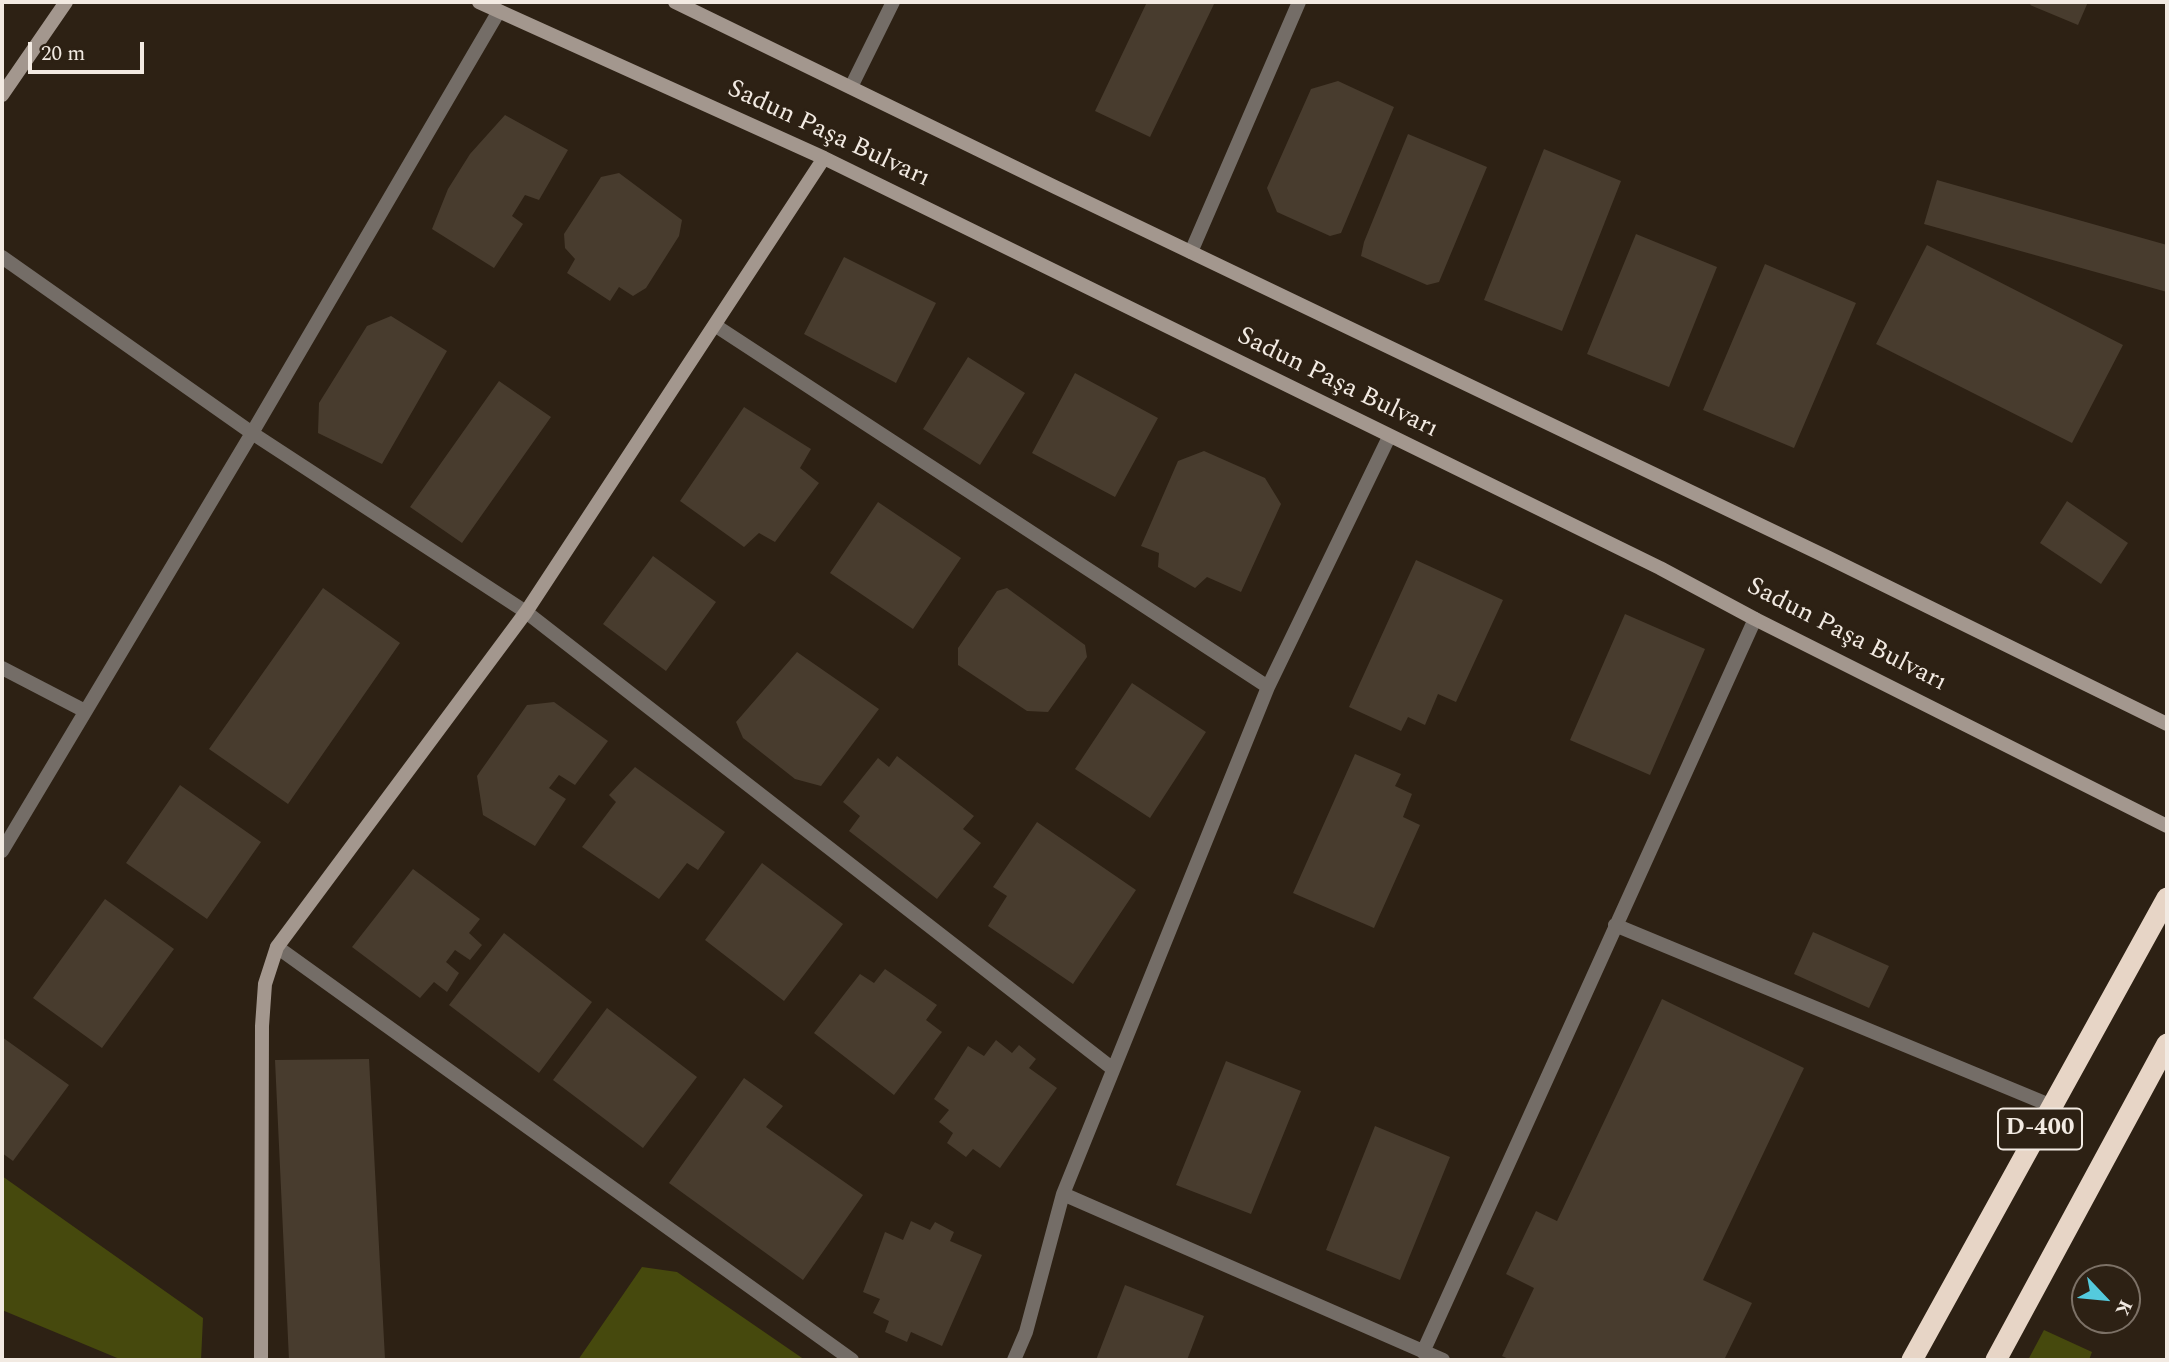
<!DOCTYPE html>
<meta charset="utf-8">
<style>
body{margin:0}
#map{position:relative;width:2169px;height:1362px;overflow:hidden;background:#2d2114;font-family:Spectral,serif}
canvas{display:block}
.frame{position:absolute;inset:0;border:4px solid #f2eae2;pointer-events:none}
.north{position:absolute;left:2071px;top:1264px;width:70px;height:70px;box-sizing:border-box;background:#2d2114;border:2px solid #7c7166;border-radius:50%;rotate:116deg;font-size:19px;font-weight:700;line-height:28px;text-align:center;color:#f2eae2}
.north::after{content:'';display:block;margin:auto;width:24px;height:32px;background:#54cadd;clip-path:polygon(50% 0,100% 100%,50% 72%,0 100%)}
.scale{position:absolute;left:28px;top:42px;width:116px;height:32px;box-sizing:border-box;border:4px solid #f2eae2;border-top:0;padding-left:9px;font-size:21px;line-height:24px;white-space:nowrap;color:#f2eae2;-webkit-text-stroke:5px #2d2114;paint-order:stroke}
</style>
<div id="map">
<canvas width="2169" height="1362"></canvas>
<div class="frame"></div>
<div class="north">K</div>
<div class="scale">20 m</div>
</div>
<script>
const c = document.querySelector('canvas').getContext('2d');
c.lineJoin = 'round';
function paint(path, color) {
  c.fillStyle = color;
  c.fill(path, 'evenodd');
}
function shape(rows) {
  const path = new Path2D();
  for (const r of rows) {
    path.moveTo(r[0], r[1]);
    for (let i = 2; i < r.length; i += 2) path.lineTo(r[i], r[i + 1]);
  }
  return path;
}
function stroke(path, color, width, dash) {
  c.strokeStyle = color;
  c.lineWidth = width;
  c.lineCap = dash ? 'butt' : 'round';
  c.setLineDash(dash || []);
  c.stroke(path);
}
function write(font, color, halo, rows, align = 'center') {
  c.font = font + ' Spectral,serif';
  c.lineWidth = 5;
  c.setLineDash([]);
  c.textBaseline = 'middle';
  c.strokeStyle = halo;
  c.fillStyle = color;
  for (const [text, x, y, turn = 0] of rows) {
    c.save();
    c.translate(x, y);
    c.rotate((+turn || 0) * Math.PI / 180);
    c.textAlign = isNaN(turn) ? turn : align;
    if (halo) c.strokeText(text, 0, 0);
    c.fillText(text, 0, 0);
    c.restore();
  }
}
paint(shape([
 [2,1176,203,1318,201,1360,122,1360,2,1310],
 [642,1267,677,1272,805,1360,578,1360],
 [2044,1330,2092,1352,2089,1360,2028,1360]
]), '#46490d');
paint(shape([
 [1147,2,1215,2,1150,137,1095,111],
 [2032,2,2088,2,2078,25,2030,5],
 [1338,81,1394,107,1341,233,1330,236,1277,212,1267,188,1311,89],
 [505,115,568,150,539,200,525,195,512,216,523,224,494,268,432,229,448,189,470,154],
 [1408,134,1487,167,1439,282,1427,285,1361,256,1364,242],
 [1544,149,1621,181,1562,331,1484,300],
 [619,173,682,220,679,236,646,288,633,296,619,287,610,301,567,273,575,259,565,248,564,234,601,177],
 [1937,180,2167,245,2167,292,1924,224],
 [1636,234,1717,267,1669,387,1587,354],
 [1927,245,2123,345,2072,443,1876,344],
 [844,257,936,303,896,383,804,334],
 [1765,264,1856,303,1794,448,1703,410],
 [391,316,447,351,382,464,318,433,319,403,367,326],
 [968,357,1025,393,980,465,923,429],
 [1075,373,1158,418,1115,497,1032,453],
 [499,381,551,417,462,543,410,507],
 [744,407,811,449,800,468,819,483,775,542,759,533,744,547,680,501],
 [1204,451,1265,478,1281,504,1241,592,1207,577,1195,588,1158,567,1159,553,1141,546,1178,461],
 [2067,501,2128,543,2101,584,2040,543],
 [878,502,961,558,913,629,830,573],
 [653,556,716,602,666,671,603,624],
 [1416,560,1503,600,1456,702,1438,694,1425,725,1408,717,1401,731,1349,707],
 [323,588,400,643,288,804,209,749],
 [1007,588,1085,645,1087,657,1048,712,1027,711,958,665,958,648,997,591],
 [1625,614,1705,649,1650,775,1570,740],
 [797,652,879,709,821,786,795,779,743,738,736,722],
 [1132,683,1206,732,1150,818,1075,769],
 [554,702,608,741,575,785,559,775,549,788,566,799,535,846,483,815,477,776,527,705],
 [1355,754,1401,774,1395,786,1412,794,1403,817,1420,825,1374,928,1293,893],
 [897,756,974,816,963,829,981,843,937,899,849,831,860,816,843,802,878,758,889,767],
 [635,767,725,832,698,870,687,863,659,899,582,847,616,802,609,795],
 [180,785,261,842,207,919,126,863],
 [1037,822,1136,890,1073,984,988,926,1007,896,993,887],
 [762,863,843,924,784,1001,705,940],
 [413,869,480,919,469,933,482,945,470,960,455,950,446,962,459,973,447,992,434,982,420,998,352,947],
 [105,899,174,949,102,1048,33,998],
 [1813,932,1889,966,1869,1008,1794,974],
 [504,933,592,1002,539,1073,449,1005],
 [885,969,937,1005,926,1020,942,1032,894,1095,814,1033,860,974,874,983],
 [1662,999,1804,1068,1703,1280,1752,1303,1724,1360,1511,1360,1502,1356,1534,1288,1506,1274,1536,1211,1557,1221],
 [607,1008,697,1077,643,1148,553,1080],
 [2,1037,69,1085,13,1161,2,1153],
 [996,1040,1012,1053,1019,1045,1036,1059,1029,1068,1057,1088,1000,1168,973,1149,966,1157,947,1143,953,1133,939,1122,949,1110,934,1099,968,1046,984,1056],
 [369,1059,385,1359,289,1360,275,1060],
 [1226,1061,1301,1091,1251,1214,1176,1185],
 [744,1078,783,1106,766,1127,863,1195,803,1280,669,1183],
 [1375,1126,1450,1157,1400,1280,1326,1250],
 [911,1221,930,1230,935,1222,954,1232,950,1241,982,1255,942,1346,911,1332,907,1342,885,1332,889,1321,873,1313,880,1299,863,1292,885,1232,903,1240],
 [1125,1285,1204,1316,1187,1360,1096,1360]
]), '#483c2e');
stroke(shape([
 [851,87,893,2],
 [1191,252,1299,2],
 [2,257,252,433,526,612,1113,1069],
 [716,326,1268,687],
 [2,668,85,711],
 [2,851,252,433,499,11],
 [1615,925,2052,1106],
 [277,947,852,1360],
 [1063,1194,1443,1360],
 [1423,1352,1755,619],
 [1014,1360,1026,1332,1063,1194,1268,687,1389,437]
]), '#746d67', 14);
stroke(shape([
 [479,2,824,158,1660,568,1755,619,2167,826],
 [675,2,1055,187,1827,557,2167,724],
 [2,95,66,2],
 [261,1360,262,1026,265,984,277,947,526,612,824,158]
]), '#a3978e', 14);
stroke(shape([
 [1912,1360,2167,898],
 [1996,1360,2167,1044]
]), '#e7d5c6', 21);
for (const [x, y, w] of [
 [2040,1129,84]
]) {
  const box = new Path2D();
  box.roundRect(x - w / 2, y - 20.5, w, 41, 5);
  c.fillStyle = '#2d2114';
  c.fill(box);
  stroke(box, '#f2eae2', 2);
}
write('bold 24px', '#f2eae2', null, [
 ["D-400",2040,1129]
]);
write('26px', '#f2eae2', '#2d2114', [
 ["Sadun Paşa Bulvarı",828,135,25],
 ["Sadun Paşa Bulvarı",1337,384,26],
 ["Sadun Paşa Bulvarı",1846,636,27]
]);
</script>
